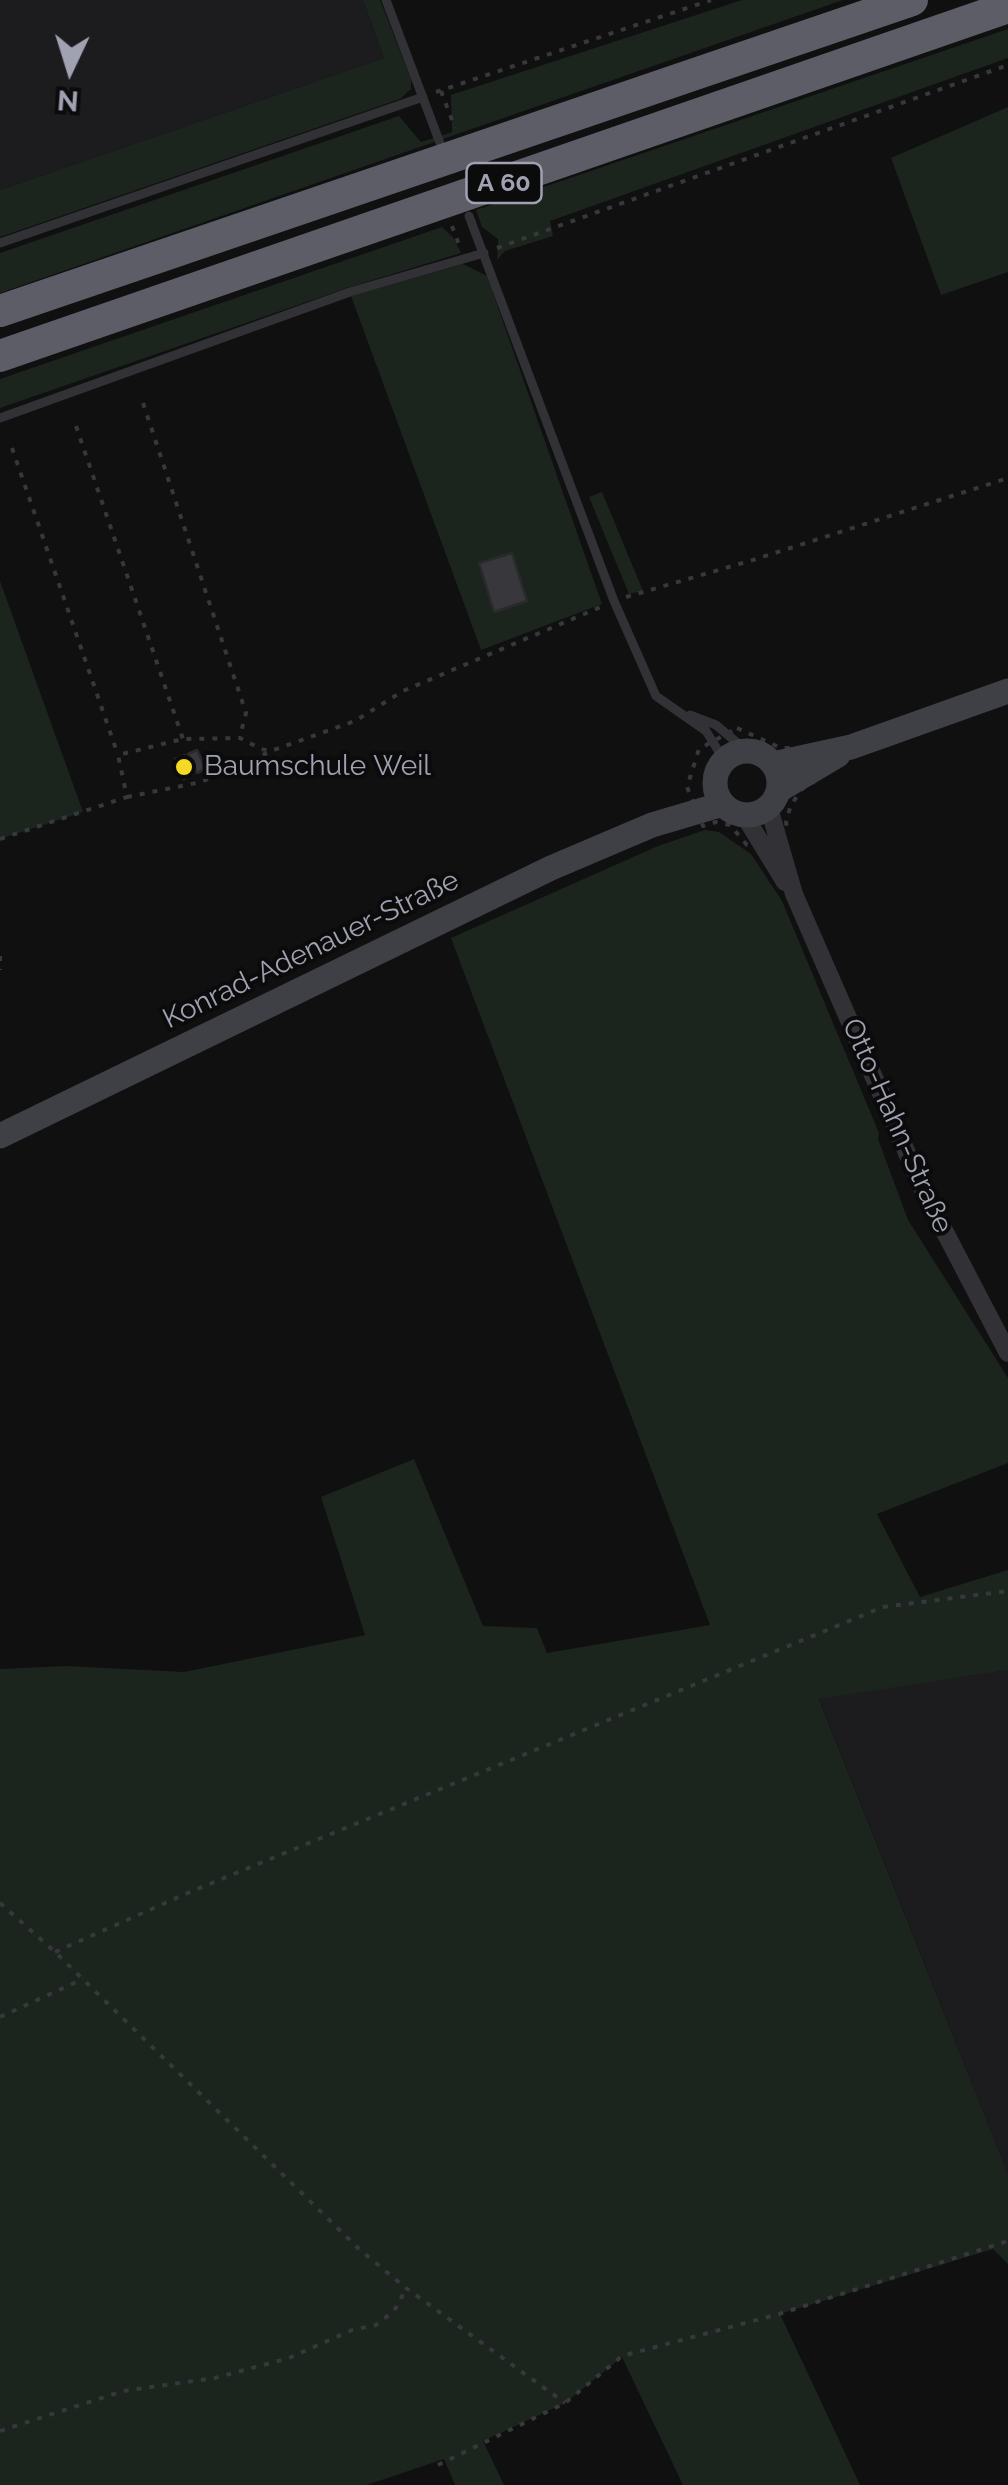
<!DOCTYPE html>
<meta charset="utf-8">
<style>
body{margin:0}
#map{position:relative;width:1008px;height:2485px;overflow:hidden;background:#101011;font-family:Raleway,sans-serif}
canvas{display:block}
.north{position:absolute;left:20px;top:20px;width:100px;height:100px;-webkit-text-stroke:8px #0b0b0c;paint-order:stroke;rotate:184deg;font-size:28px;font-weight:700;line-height:40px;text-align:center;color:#a0a2b2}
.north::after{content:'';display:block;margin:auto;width:35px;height:45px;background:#a0a2b2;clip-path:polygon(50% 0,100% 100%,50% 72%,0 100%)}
</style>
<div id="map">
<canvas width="1008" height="2485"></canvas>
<div class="north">N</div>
</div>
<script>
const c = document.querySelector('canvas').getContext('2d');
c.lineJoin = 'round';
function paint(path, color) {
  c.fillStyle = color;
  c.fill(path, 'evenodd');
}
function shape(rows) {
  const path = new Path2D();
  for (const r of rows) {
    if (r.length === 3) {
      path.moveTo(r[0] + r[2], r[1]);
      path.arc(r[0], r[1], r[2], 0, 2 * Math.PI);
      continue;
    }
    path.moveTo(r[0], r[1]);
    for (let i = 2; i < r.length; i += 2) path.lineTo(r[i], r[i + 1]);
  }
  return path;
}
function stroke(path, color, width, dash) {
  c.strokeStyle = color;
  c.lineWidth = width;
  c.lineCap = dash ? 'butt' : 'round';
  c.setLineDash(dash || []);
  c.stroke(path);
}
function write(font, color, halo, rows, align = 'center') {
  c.font = font + ' Raleway,sans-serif';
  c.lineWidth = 8;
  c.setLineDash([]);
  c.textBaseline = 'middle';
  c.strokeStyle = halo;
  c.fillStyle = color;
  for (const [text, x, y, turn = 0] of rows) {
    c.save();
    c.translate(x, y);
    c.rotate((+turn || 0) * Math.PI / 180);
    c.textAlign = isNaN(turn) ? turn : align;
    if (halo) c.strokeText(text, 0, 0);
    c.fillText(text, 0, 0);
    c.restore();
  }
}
paint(shape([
 [0,0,363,0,384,58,0,190],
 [1008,1670,1008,2174,819,1698]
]), '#1c1c1e');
paint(shape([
 [363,0,380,0,411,79,411,89,400,99,0,237,0,190,384,58],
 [742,0,843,0,0,293,0,253,399,116,421,142,452,132,451,95],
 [1008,29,1008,58,550,221,553,236,505,251,497,260,498,239,482,227,476,210],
 [1008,107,1008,272,941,295,891,158],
 [442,227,453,237,461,253,347,288,0,408,0,379],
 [463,264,487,276,602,604,481,650,351,296],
 [602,492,643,591,629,594,589,497],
 [0,581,83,812,0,839],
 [705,830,719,832,751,854,782,901,879,1133,878,1139,908,1220,1008,1378,1008,1463,877,1514,920,1597,1008,1570,1008,1670,819,1699,1008,2174,1008,2264,993,2249,780,2314,860,2485,683,2485,622,2357,565,2403,483,2441,504,2485,455,2485,444,2459,367,2485,0,2485,0,1669,66,1666,184,1672,365,1635,321,1497,414,1459,483,1626,537,1628,547,1653,710,1625,451,938,658,846]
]), '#1c241e');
const building = shape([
 [512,553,527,601,494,612,479,563,512,553],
 [197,750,206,769,197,773,188,754,197,750],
 [185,755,193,774,184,779,175,759,185,755]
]);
paint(building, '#37373c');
stroke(building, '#2a2a2d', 2.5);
stroke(shape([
 [441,91,455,128],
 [436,92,711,0],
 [452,226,459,245],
 [497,248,1008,65],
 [143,403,246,713,240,736],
 [76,426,183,739],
 [12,448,118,755],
 [626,597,753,560,1008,478],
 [737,728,781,748,802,748,815,781,802,789,791,805,786,821,787,830,747,845,730,825,716,822,703,826,687,787,699,749,737,728],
 [127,797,201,782,267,753],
 [0,839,127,797,118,755,183,739,240,738,261,749,271,751,355,721,403,691,603,606],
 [0,956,0,970],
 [0,1903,55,1952,359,2249,406,2288,565,2403],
 [55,1952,190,1892,883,1607,1008,1591],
 [0,2017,83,1979],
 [0,2431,123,2391,215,2378,289,2358,352,2330,376,2325,394,2311,406,2289],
 [438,2465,565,2403,622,2356,779,2314,1008,2241]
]), '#37373d', 4, [5, 8]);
stroke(shape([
 [386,0,440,143],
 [469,216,614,601,656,696,706,731,724,760],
 [0,243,423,97],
 [0,418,350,292,484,253],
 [690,715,716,725,747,751]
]), '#313136', 9);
stroke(shape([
 [769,808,794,894,924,1192,1008,1353],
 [744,815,785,882]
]), '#313136', 18);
stroke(shape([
 [747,783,32],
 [773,764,851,747,1008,691],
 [779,790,838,755],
 [0,1136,551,868,652,825,723,804]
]), '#3f3f46', 25);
stroke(shape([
 [0,311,912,0],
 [0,356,1008,7]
]), '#5d5d67', 32);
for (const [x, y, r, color] of [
 [184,767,10,"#f4d925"]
]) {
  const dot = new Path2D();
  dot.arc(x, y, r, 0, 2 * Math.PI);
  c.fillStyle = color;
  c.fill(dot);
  stroke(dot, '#0b0b0c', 4);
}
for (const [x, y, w] of [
 [504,183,75]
]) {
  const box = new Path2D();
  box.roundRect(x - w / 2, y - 20, w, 40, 8);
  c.fillStyle = '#0b0b0c';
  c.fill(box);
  stroke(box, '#a0a2b2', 2.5);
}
write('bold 25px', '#a0a2b2', null, [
 ["A 60",504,183]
]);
write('28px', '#a0a2b2', '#0b0b0c', [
 ["Baumschule Weil",204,767]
], 'left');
write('28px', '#a0a2b2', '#0b0b0c', [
 ["Konrad-Adenauer-Straße",311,950,-26],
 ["Otto-Hahn-Straße",897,1126,66]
]);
</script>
